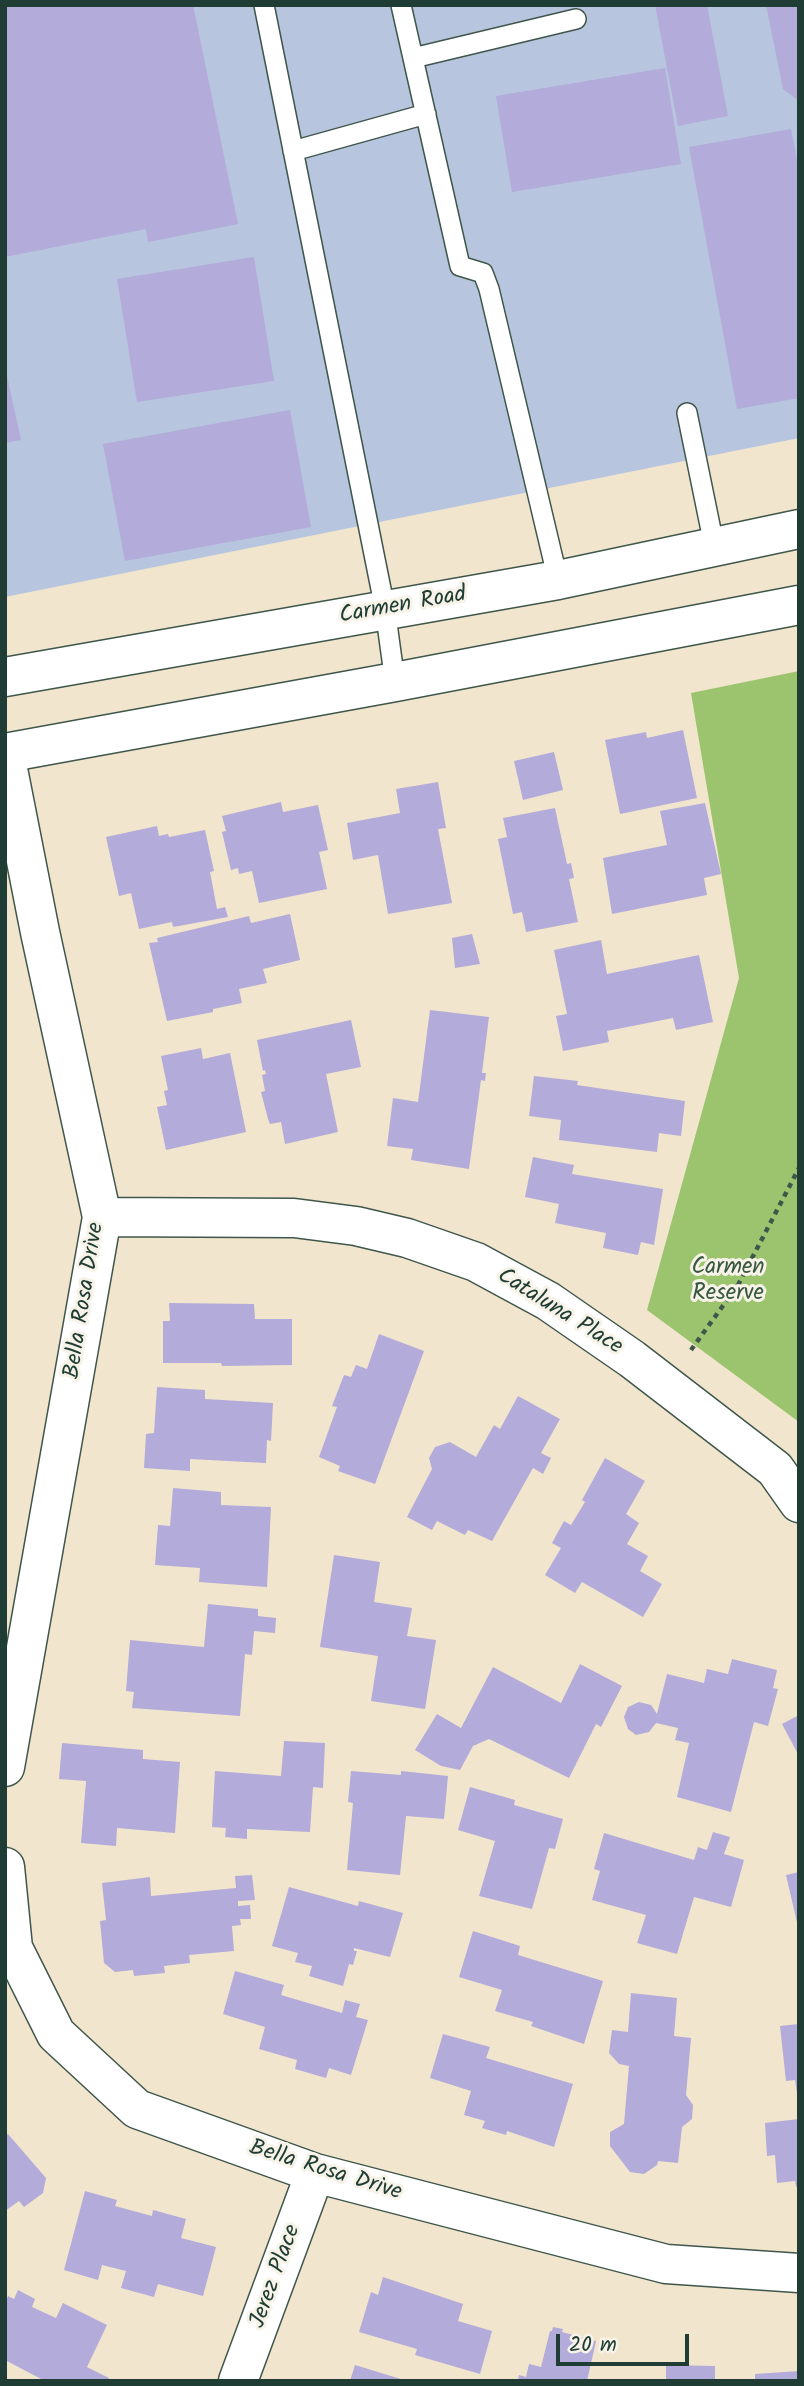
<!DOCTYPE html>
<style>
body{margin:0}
#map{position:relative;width:804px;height:2386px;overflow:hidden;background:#f2e5cd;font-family:Kalam,sans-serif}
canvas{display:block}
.frame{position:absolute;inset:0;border:7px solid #1f3d34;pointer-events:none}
.scale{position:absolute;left:556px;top:2334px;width:133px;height:32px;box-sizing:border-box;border:4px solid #1f3d34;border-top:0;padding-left:9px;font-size:21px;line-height:24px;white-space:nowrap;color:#1f3d34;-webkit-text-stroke:5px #f7f3e8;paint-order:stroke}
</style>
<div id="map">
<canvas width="804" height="2386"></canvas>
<div class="frame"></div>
<div class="scale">20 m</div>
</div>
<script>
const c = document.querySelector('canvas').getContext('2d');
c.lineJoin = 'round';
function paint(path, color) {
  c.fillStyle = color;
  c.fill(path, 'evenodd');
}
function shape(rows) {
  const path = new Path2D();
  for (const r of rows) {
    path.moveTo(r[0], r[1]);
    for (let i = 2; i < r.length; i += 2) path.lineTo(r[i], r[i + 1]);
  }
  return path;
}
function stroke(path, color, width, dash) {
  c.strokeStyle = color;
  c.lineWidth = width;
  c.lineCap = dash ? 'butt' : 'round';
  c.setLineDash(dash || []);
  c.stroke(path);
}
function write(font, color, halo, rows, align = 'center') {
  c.font = font + ' Kalam,sans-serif';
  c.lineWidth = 6;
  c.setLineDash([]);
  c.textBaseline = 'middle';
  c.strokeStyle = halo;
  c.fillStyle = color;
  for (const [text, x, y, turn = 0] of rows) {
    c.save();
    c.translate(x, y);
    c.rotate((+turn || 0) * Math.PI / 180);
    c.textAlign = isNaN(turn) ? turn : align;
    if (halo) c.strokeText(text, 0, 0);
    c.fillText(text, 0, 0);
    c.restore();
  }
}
paint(shape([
 [5,5,799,5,799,438,5,597]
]), '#b7c5de');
paint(shape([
 [799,671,799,1422,647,1310,739,978,691,693]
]), '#9cc46f');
paint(shape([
 [5,5,193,5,238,224,148,242,146,229,5,257],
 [655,5,707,5,728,116,678,126],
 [766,5,799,5,799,101,783,89],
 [665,68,681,164,512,192,496,96],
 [791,129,799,170,799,398,737,409,689,147],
 [254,257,274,381,137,402,117,279],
 [5,367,21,440,5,443],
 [290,410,311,527,125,561,103,444],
 [683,730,697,798,620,814,605,740,646,732,647,738],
 [554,752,563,790,523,800,514,761],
 [438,782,446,828,438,829,452,903,388,914,378,855,353,860,347,823,400,813,396,789],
 [281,802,283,812,318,805,328,850,319,852,327,889,259,903,252,871,239,874,238,868,231,870,222,832,226,831,222,816],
 [705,803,721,874,704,878,707,895,612,914,603,858,667,845,660,811],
 [555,808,567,864,571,863,574,878,569,879,578,922,526,932,522,912,513,914,498,839,507,837,503,818],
 [157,826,159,836,168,834,169,837,205,830,214,871,210,872,217,909,225,907,228,917,173,927,172,922,139,929,131,893,119,896,106,837],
 [290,914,300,960,263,969,267,983,239,989,242,1003,213,1009,213,1012,167,1021,149,943,158,942,157,938,249,916,251,923],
 [472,934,480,964,455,968,452,938],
 [601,940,607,974,699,955,713,1022,676,1030,673,1018,607,1031,609,1042,563,1051,556,1016,567,1014,554,950],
 [430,1010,489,1017,482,1073,486,1073,485,1081,481,1080,469,1169,411,1160,413,1149,387,1146,393,1098,418,1102],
 [351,1020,361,1067,326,1074,338,1132,285,1144,281,1122,270,1124,268,1119,261,1092,265,1091,262,1075,266,1074,265,1070,263,1071,257,1040],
 [201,1048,203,1059,230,1053,246,1132,166,1150,157,1107,167,1105,164,1091,168,1090,161,1056],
 [534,1076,578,1081,577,1085,685,1101,681,1136,659,1133,657,1152,559,1140,561,1120,529,1116],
 [533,1157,574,1165,572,1174,663,1189,654,1245,641,1242,638,1255,603,1248,606,1233,555,1223,559,1204,525,1197],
 [169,1303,254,1304,255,1319,292,1319,292,1365,222,1366,221,1363,163,1363,163,1321,170,1321],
 [379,1334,424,1351,375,1484,338,1471,340,1466,319,1457,337,1407,332,1406,344,1375,351,1377,356,1365,367,1369],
 [157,1387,205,1390,205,1399,273,1403,271,1441,267,1440,266,1463,190,1459,190,1471,144,1468,146,1434,154,1433],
 [518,1396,560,1419,541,1453,551,1458,543,1474,533,1468,492,1541,468,1530,465,1535,437,1521,432,1530,407,1517,432,1469,429,1458,435,1447,450,1442,476,1457,494,1425,500,1429],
 [605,1458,645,1481,626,1514,639,1523,627,1544,648,1556,640,1571,662,1584,643,1617,582,1582,575,1593,545,1575,561,1548,552,1543,564,1521,571,1525,585,1502,582,1500],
 [173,1488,221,1492,221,1505,271,1507,267,1587,199,1582,200,1568,155,1565,158,1525,170,1526],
 [334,1555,380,1562,374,1602,412,1608,407,1636,436,1640,425,1709,371,1701,378,1656,320,1647],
 [208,1604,258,1609,258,1616,276,1618,275,1633,254,1631,252,1655,245,1654,240,1716,132,1708,134,1692,126,1691,130,1640,204,1647],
 [732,1659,777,1670,773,1688,778,1689,768,1726,754,1722,731,1812,677,1797,689,1743,675,1740,678,1728,656,1723,649,1732,636,1735,628,1729,624,1717,628,1707,639,1702,651,1705,657,1714,667,1674,704,1683,707,1669,728,1674],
 [580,1664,622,1686,601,1727,596,1724,569,1778,489,1739,473,1746,460,1770,441,1766,415,1750,437,1714,461,1728,493,1667,561,1703],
 [799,1715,799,1756,782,1724],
 [284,1741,325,1743,323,1788,313,1787,310,1832,247,1829,247,1839,225,1837,226,1828,212,1827,215,1771,281,1776],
 [62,1743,143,1750,143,1759,180,1762,175,1833,117,1828,116,1846,81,1843,86,1781,59,1779],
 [351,1771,401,1775,401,1771,448,1776,444,1819,406,1816,400,1875,347,1870,353,1803,348,1802],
 [470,1787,515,1800,514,1805,563,1819,555,1849,549,1848,532,1909,479,1896,495,1841,458,1830],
 [713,1832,730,1837,724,1854,744,1860,731,1907,694,1897,677,1954,637,1943,646,1915,592,1900,600,1871,594,1869,604,1833,694,1860,698,1847,707,1850],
 [799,1872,799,1927,798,1927,786,1875],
 [252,1875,255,1900,238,1901,238,1906,250,1905,251,1919,240,1919,241,1925,232,1926,234,1951,189,1955,190,1963,164,1966,165,1973,134,1976,133,1970,115,1972,104,1963,100,1921,106,1920,102,1883,150,1877,151,1896,236,1888,235,1876],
 [289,1887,358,1906,359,1901,403,1913,390,1957,354,1948,354,1951,357,1951,353,1965,349,1964,343,1986,309,1976,312,1966,295,1962,298,1953,272,1946],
 [473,1931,520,1946,518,1955,603,1981,584,2044,531,2026,533,2022,495,2011,502,1990,459,1977],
 [235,1971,284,1985,281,1995,342,2013,345,2000,360,2004,356,2017,368,2020,351,2075,329,2068,326,2078,295,2069,297,2060,259,2049,265,2027,223,2014],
 [631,1993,677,1998,674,2036,691,2038,686,2095,693,2105,692,2119,682,2127,678,2163,658,2161,657,2165,644,2174,630,2172,610,2146,610,2132,624,2124,629,2066,619,2064,609,2053,612,2030,628,2032],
 [799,2024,799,2093,797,2093,795,2080,786,2081,780,2026],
 [443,2034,490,2047,486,2058,573,2084,554,2147,507,2131,506,2135,482,2128,485,2121,464,2115,471,2091,430,2078],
 [799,2119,799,2186,796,2187,795,2181,777,2183,775,2155,767,2156,765,2123],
 [8,2134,46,2178,43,2193,24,2207,19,2201,5,2211,5,2136],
 [85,2191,117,2200,115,2206,152,2216,153,2210,186,2219,181,2238,216,2247,203,2296,158,2284,154,2297,121,2288,126,2271,102,2265,98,2280,64,2270],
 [383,2277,463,2304,458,2321,492,2331,480,2374,415,2355,417,2349,359,2332,371,2292,378,2295],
 [18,2290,35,2299,32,2307,56,2318,63,2303,107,2325,87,2367,109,2378,108,2381,45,2381,5,2360,5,2303,8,2296,14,2299],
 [553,2327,563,2329,562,2332,596,2341,587,2381,518,2381,519,2375,526,2377,529,2364,541,2367,550,2331,552,2331],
 [355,2365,404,2380,404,2381,350,2381],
 [666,2365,715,2366,715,2381,666,2381],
 [799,2371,799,2381,755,2381,755,2374]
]), '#b3abda');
const service = shape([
 [264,5,385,609,395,682],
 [401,5,460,266,483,273,489,289,558,580],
 [413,58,576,19],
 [293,151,426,114],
 [687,413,714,545]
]);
const minor = shape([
 [5,754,40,932,102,1217,5,1767],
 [102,1217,294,1218,356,1226,407,1238,476,1262,548,1301,632,1359,775,1469,799,1503],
 [5,1867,13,1948,56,2034,137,2109,315,2173,666,2264,799,2273],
 [238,2381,315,2173]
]);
const trunk = shape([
 [5,677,558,580,799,529],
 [5,753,395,682,799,605]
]);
stroke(service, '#3f564b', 22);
stroke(minor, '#3f564b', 41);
stroke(trunk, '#3f564b', 41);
stroke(shape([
 [691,1350,738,1285,799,1168]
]), '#3f564b', 4.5, [5, 5]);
stroke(service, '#fff', 19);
stroke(minor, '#fff', 38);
stroke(trunk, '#fff', 38);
write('23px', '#1f3d34', '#f7f3e8', [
 ["Carmen Road",403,607,-10],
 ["Bella Rosa Drive",86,1301,-81],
 ["Cataluna Place",559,1313,32],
 ["Bella Rosa Drive",325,2172,17],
 ["Jerez Place",277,2277,-70]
]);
write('23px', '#385840', '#f7f3e8', [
 ["Carmen",728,1269],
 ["Reserve",728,1295]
]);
</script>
